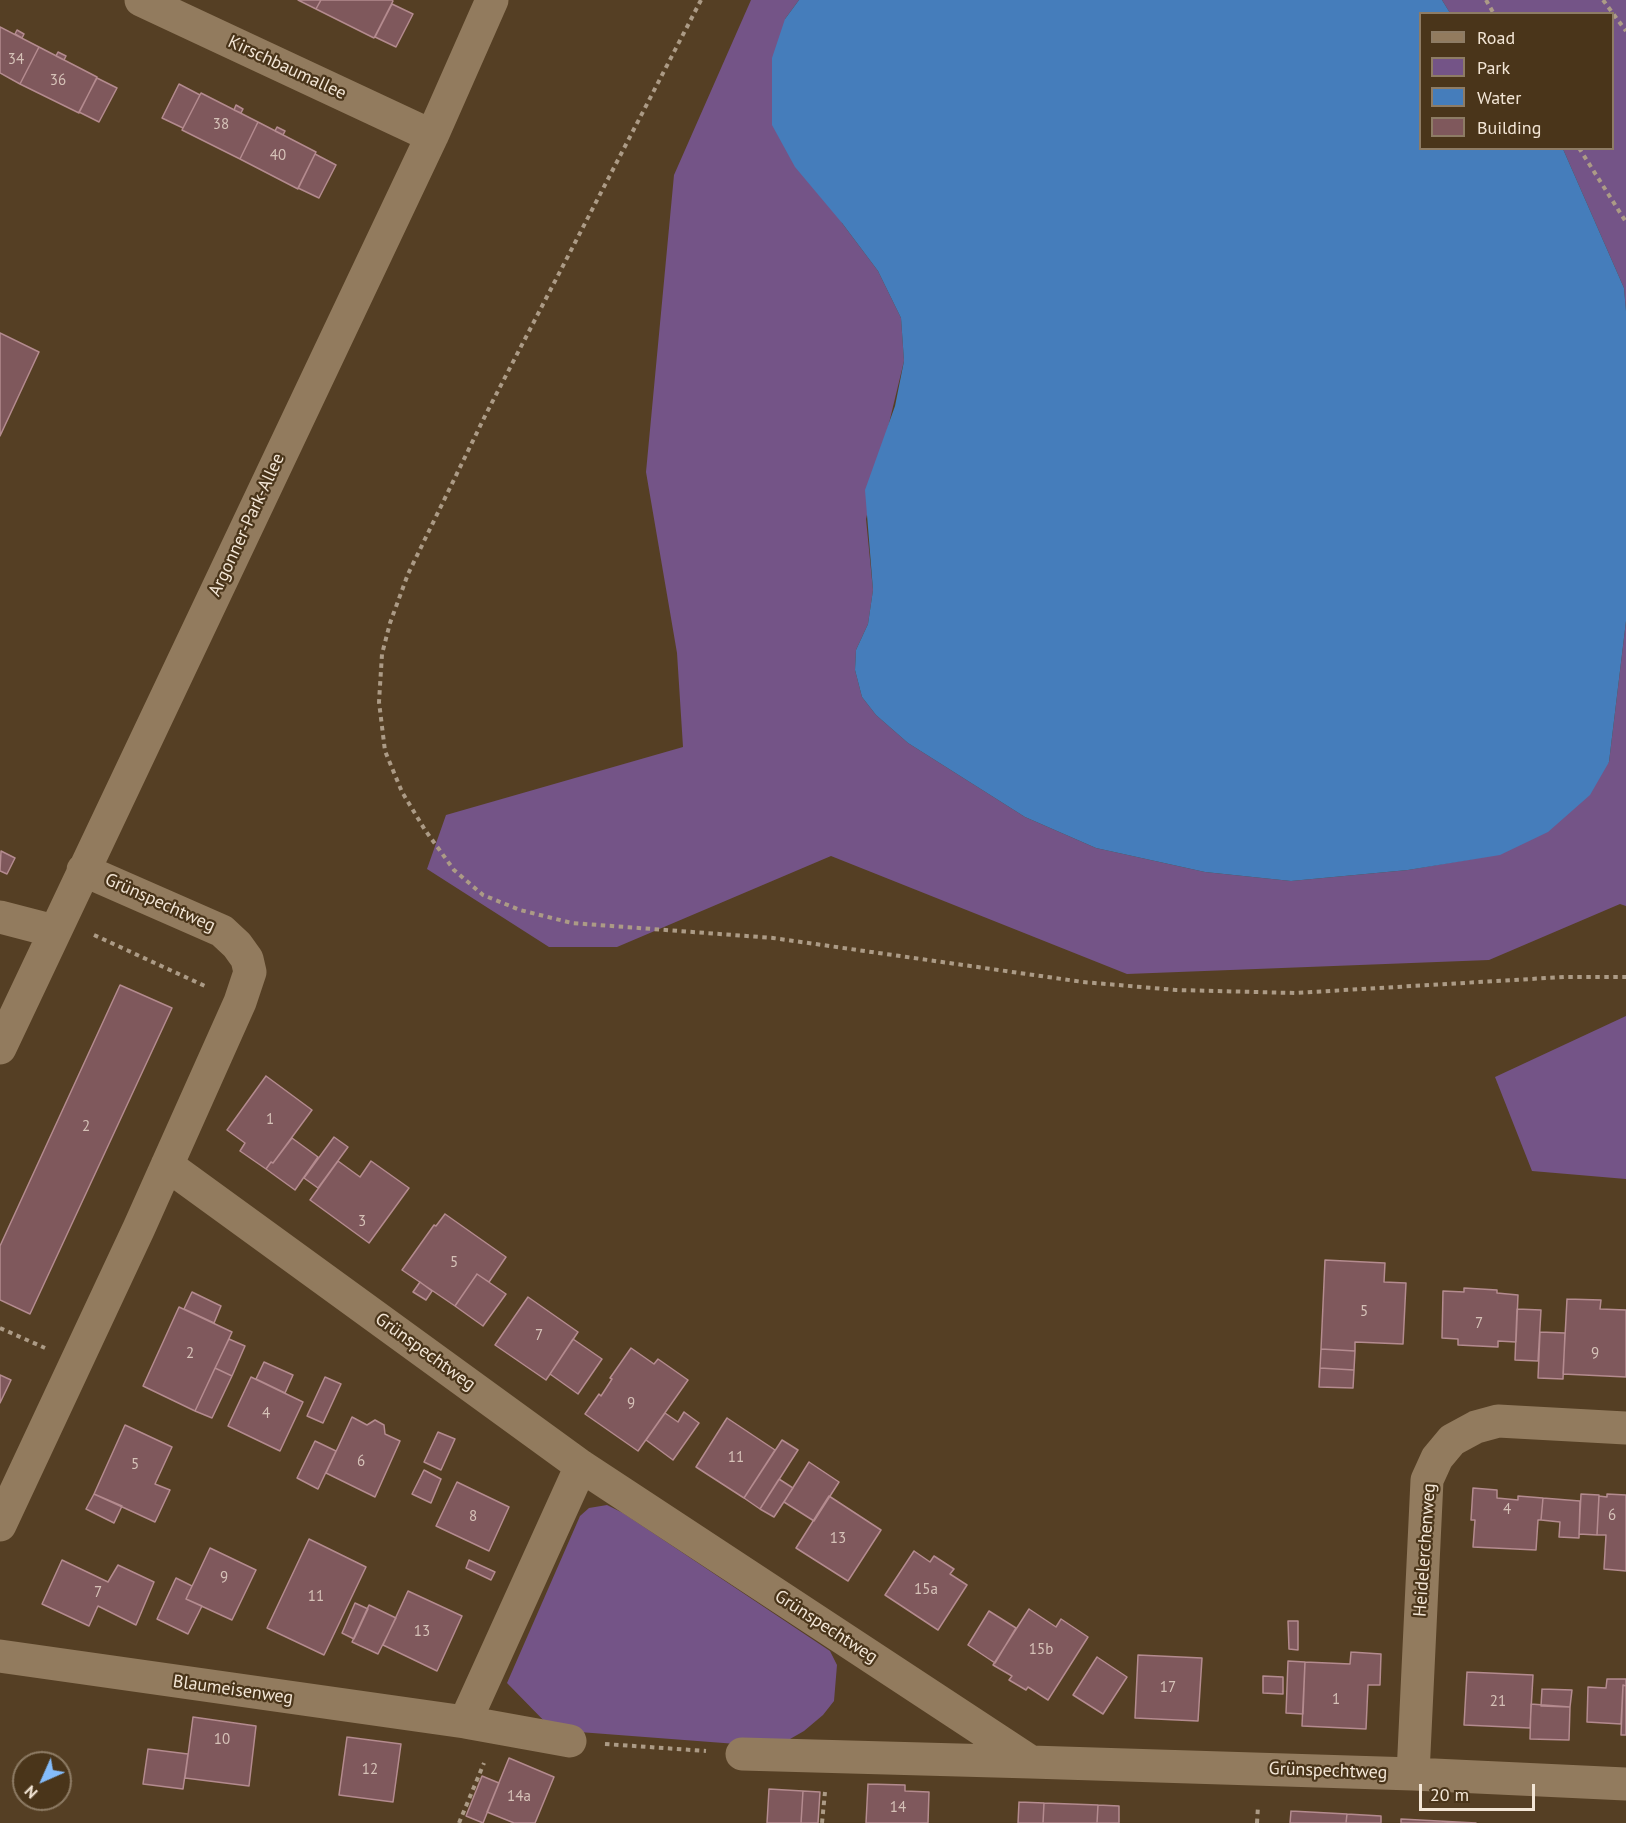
<!DOCTYPE html>
<meta charset="utf-8">
<style>
body{margin:0}
#map{position:relative;width:1626px;height:1823px;overflow:hidden;background:#553f24;font-family:"PT Sans",sans-serif}
canvas{display:block}
.legend{position:absolute;left:1419px;top:12px;width:195px;height:138px;box-sizing:border-box;background:#4a351a;border:2px solid #8e7c65;margin:0;padding:8px 10px;list-style:none;font-size:18px;color:#f3e6d6}
.legend li{display:flex;align-items:center;gap:12px;height:30px}
.legend b{width:30px;border:2px solid #8e7c65}
.north{position:absolute;left:12px;top:1751px;width:60px;height:60px;box-sizing:border-box;background:#4a351a;border:2px solid #8e7c65;border-radius:50%;rotate:225deg;font-size:16px;font-weight:700;line-height:24px;text-align:center;color:#f3e6d6}
.north::after{content:'';display:block;margin:auto;width:21px;height:27px;background:#84bcfb;clip-path:polygon(50% 0,100% 100%,50% 72%,0 100%)}
.scale{position:absolute;left:1419px;top:1784px;width:116px;height:27px;box-sizing:border-box;border:3px solid #f3e6d6;border-top:0;padding-left:8px;font-size:18px;line-height:21px;white-space:nowrap;color:#f3e6d6;-webkit-text-stroke:4px #4a351a;paint-order:stroke}
</style>
<div id="map">
<canvas width="1626" height="1823"></canvas>
<ul class="legend">
<li><b style="height:8px;background:#927b5e"></b>Road</li>
<li><b style="height:16px;background:#745487"></b>Park</li>
<li><b style="height:16px;background:#457dbb"></b>Water</li>
<li><b style="height:16px;background:#7f585c"></b>Building</li>
</ul>
<div class="north">N</div>
<div class="scale">20 m</div>
</div>
<script>
const c = document.querySelector('canvas').getContext('2d');
c.lineJoin = 'round';
function paint(path, color) {
  c.fillStyle = color;
  c.fill(path, 'evenodd');
}
function shape(rows) {
  const path = new Path2D();
  for (const r of rows) {
    path.moveTo(r[0], r[1]);
    for (let i = 2; i < r.length; i += 2) path.lineTo(r[i], r[i + 1]);
  }
  return path;
}
function stroke(path, color, width, dash) {
  c.strokeStyle = color;
  c.lineWidth = width;
  c.lineCap = dash ? 'butt' : 'round';
  c.setLineDash(dash || []);
  c.stroke(path);
}
function write(font, color, halo, rows, align = 'center') {
  c.font = font + ' "PT Sans",sans-serif';
  c.lineWidth = 4.5;
  c.setLineDash([]);
  c.textBaseline = 'middle';
  c.strokeStyle = halo;
  c.fillStyle = color;
  for (const [text, x, y, turn = 0] of rows) {
    c.save();
    c.translate(x, y);
    c.rotate((+turn || 0) * Math.PI / 180);
    c.textAlign = isNaN(turn) ? turn : align;
    if (halo) c.strokeText(text, 0, 0);
    c.fillText(text, 0, 0);
    c.restore();
  }
}
paint(shape([
 [751,0,799,0,785,19,842,223,878,271,901,318,904,361,866,519,873,590,868,624,856,650,855,670,862,697,876,715,908,743,1025,817,1096,848,1205,872,1291,881,1408,870,1500,854,1609,762,1626,621,1626,906,1620,904,1489,960,1127,974,831,856,617,947,549,947,427,869,446,815,683,747,677,653,646,472,674,175],
 [1442,0,1626,0,1626,311,1624,288,1563,149,1612,148,1612,14,1450,13],
 [1626,1016,1626,1179,1532,1171,1495,1077],
 [607,1505,623,1513,830,1651,837,1665,834,1701,823,1715,804,1731,776,1747,553,1730,507,1683,580,1516,589,1508]
]), '#745487');
paint(shape([
 [799,0,1442,0,1450,13,1420,14,1420,148,1563,149,1624,288,1626,311,1626,621,1609,762,1590,795,1548,832,1500,855,1408,870,1291,881,1205,872,1096,848,1025,817,908,743,876,715,862,697,855,670,856,650,868,624,873,590,865,490,895,406,904,361,901,318,878,271,842,223,795,167,772,125,772,58,785,19]
]), '#457dbb');
const building = shape([
 [298,0,321,0,316,9,298,0],
 [321,0,392,0,393,1,374,38,316,9,321,0],
 [392,4,413,14,396,47,375,37,392,4],
 [0,27,39,47,20,84,0,73,0,27],
 [17,30,24,34,22,38,15,34,17,30],
 [39,47,97,77,79,113,20,84,39,47],
 [58,52,66,56,64,60,56,56,58,52],
 [97,78,117,88,99,122,79,112,97,78],
 [179,84,200,95,183,128,162,118,179,84],
 [201,93,258,122,240,159,182,130,201,93],
 [236,105,243,109,241,113,234,110,236,105],
 [258,122,316,152,298,189,240,159,258,122],
 [277,127,285,131,283,135,275,131,277,127],
 [315,154,336,165,319,198,298,188,315,154],
 [0,333,39,352,0,436,0,333],
 [1,851,15,858,7,874,0,871,1,851],
 [120,985,172,1008,30,1314,0,1300,0,1246,120,985],
 [266,1076,312,1110,273,1163,271,1162,266,1169,240,1151,245,1143,227,1130,266,1076],
 [334,1137,348,1147,318,1188,304,1178,334,1137],
 [292,1138,318,1157,295,1190,266,1169,271,1162,273,1163,292,1138],
 [338,1161,360,1177,371,1161,409,1188,369,1243,310,1200,338,1161],
 [445,1214,506,1257,489,1282,477,1274,455,1306,402,1270,434,1225,436,1226,445,1214],
 [1325,1260,1385,1263,1384,1282,1406,1283,1403,1344,1355,1342,1355,1351,1321,1349,1325,1260],
 [477,1274,506,1294,483,1326,455,1306,477,1274],
 [420,1282,432,1291,426,1300,413,1292,420,1282],
 [1464,1288,1497,1290,1497,1293,1518,1295,1516,1342,1498,1341,1498,1347,1458,1345,1458,1339,1442,1338,1443,1291,1464,1292,1464,1288],
 [192,1292,221,1306,214,1323,184,1309,192,1292],
 [528,1297,578,1332,546,1380,495,1345,528,1297],
 [1567,1299,1601,1300,1600,1309,1626,1310,1626,1377,1563,1374,1567,1299],
 [179,1307,232,1332,195,1411,143,1386,179,1307],
 [1517,1309,1541,1310,1538,1361,1515,1360,1517,1309],
 [1540,1332,1565,1333,1563,1379,1538,1378,1540,1332],
 [229,1339,245,1346,232,1376,215,1368,229,1339],
 [573,1339,602,1359,578,1394,550,1374,573,1339],
 [631,1348,654,1364,658,1359,688,1380,638,1451,585,1414,599,1394,601,1396,612,1379,610,1378,631,1348],
 [1321,1349,1355,1351,1354,1370,1320,1368,1321,1349],
 [264,1362,293,1375,285,1393,256,1379,264,1362],
 [215,1368,232,1376,212,1418,195,1411,215,1368],
 [1320,1368,1354,1370,1353,1388,1319,1387,1320,1368],
 [0,1375,11,1380,0,1403,0,1375],
 [251,1377,303,1402,280,1451,228,1426,251,1377],
 [325,1377,341,1384,323,1423,307,1416,325,1377],
 [684,1412,699,1423,673,1460,646,1440,665,1413,678,1422,684,1412],
 [352,1417,367,1425,375,1420,384,1425,385,1434,400,1441,375,1497,326,1473,352,1417],
 [727,1418,775,1450,744,1498,696,1467,727,1418],
 [125,1425,172,1447,155,1484,170,1490,155,1522,94,1494,125,1425],
 [438,1432,455,1439,441,1470,424,1462,438,1432],
 [782,1440,798,1450,760,1509,744,1498,782,1440],
 [315,1441,336,1451,318,1489,297,1478,315,1441],
 [809,1462,839,1482,814,1521,784,1502,809,1462],
 [424,1470,441,1479,431,1503,412,1494,424,1470],
 [779,1479,793,1488,774,1517,760,1509,779,1479],
 [457,1482,509,1507,489,1551,436,1526,457,1482],
 [1473,1488,1497,1490,1497,1498,1518,1500,1518,1496,1543,1498,1541,1520,1538,1520,1536,1550,1473,1547,1475,1520,1471,1520,1473,1488],
 [94,1494,122,1506,114,1523,86,1509,94,1494],
 [1581,1494,1599,1495,1597,1535,1579,1534,1581,1494],
 [1607,1494,1626,1495,1626,1571,1604,1569,1606,1535,1597,1535,1599,1496,1607,1497,1607,1494],
 [829,1496,881,1530,848,1581,796,1548,829,1496],
 [1543,1498,1580,1501,1579,1538,1559,1537,1560,1522,1541,1520,1543,1498],
 [309,1539,366,1567,324,1655,267,1628,309,1539],
 [210,1548,256,1570,232,1620,186,1599,210,1548],
 [914,1551,930,1562,934,1556,954,1569,950,1574,967,1585,938,1630,885,1595,914,1551],
 [62,1560,108,1582,118,1565,154,1582,136,1625,98,1606,89,1626,42,1604,62,1560],
 [469,1560,495,1572,491,1580,466,1568,469,1560],
 [176,1578,192,1586,186,1599,202,1606,188,1634,157,1619,176,1578],
 [408,1591,462,1616,437,1671,383,1645,408,1591],
 [355,1603,368,1609,354,1639,342,1633,355,1603],
 [369,1605,396,1618,378,1654,352,1642,369,1605],
 [1029,1609,1056,1627,1061,1619,1088,1637,1048,1700,1028,1687,1026,1690,1009,1680,1012,1676,993,1665,1029,1609],
 [989,1611,1016,1628,995,1663,968,1645,989,1611],
 [1288,1621,1298,1621,1298,1650,1289,1649,1288,1621],
 [1351,1652,1381,1654,1380,1685,1368,1685,1366,1729,1302,1726,1305,1662,1350,1664,1351,1652],
 [1138,1655,1202,1658,1198,1721,1135,1718,1138,1655],
 [1097,1657,1127,1677,1103,1714,1073,1695,1097,1657],
 [1288,1661,1305,1662,1303,1714,1286,1713,1288,1661],
 [1467,1672,1533,1675,1530,1728,1464,1725,1467,1672],
 [1263,1676,1283,1677,1283,1694,1263,1693,1263,1676],
 [1607,1679,1626,1679,1626,1686,1623,1685,1621,1724,1587,1722,1588,1687,1606,1688,1607,1679],
 [1623,1685,1626,1686,1626,1735,1621,1735,1623,1685],
 [1542,1689,1572,1690,1570,1707,1541,1706,1542,1689],
 [1531,1704,1570,1707,1569,1740,1530,1739,1531,1704],
 [193,1717,256,1726,249,1786,185,1778,193,1717],
 [347,1737,401,1744,393,1802,339,1795,347,1737],
 [148,1749,188,1754,183,1789,143,1784,148,1749],
 [509,1758,554,1777,535,1823,514,1823,487,1812,509,1758],
 [482,1776,499,1783,483,1823,466,1816,482,1776],
 [868,1784,905,1785,905,1791,929,1792,928,1823,866,1823,868,1784],
 [769,1789,803,1791,801,1823,767,1823,769,1789],
 [803,1791,820,1792,818,1823,801,1823,803,1791],
 [1019,1802,1044,1803,1043,1823,1018,1823,1019,1802],
 [1044,1803,1098,1805,1097,1823,1043,1823,1044,1803],
 [1098,1805,1119,1806,1119,1823,1097,1823,1098,1805],
 [1291,1811,1347,1814,1346,1823,1290,1823,1291,1811],
 [1347,1814,1381,1816,1381,1823,1346,1823,1347,1814],
 [1401,1819,1476,1823,1401,1823,1401,1819]
]);
paint(building, '#7f585c');
stroke(building, '#b48b8f', 1.5);
stroke(shape([
 [701,0,486,414,408,574,390,623,382,654,379,702,385,751,402,792,425,830,454,870,483,895,520,910,572,923,773,938,1083,982,1176,990,1295,993,1564,977,1626,977],
 [1486,0,1494,14],
 [1603,0,1626,31],
 [1579,148,1626,222],
 [94,935,207,987],
 [0,1328,45,1348],
 [605,1744,706,1751],
 [459,1823,484,1763],
 [822,1823,825,1792],
 [1257,1823,1258,1806]
]), '#ac9b86', 4, [4.5, 4.5]);
stroke(shape([
 [141,0,432,136],
 [0,917,54,931],
 [0,1048,432,136,492,0],
 [167,1165,581,1466,1031,1762,1413,1774,1626,1784],
 [0,1525,139,1228,240,1002,250,972,247,959,237,945,222,931,83,870],
 [0,1656,465,1722,570,1741],
 [465,1722,581,1466],
 [742,1754,1031,1762],
 [1413,1774,1427,1480,1437,1458,1452,1440,1476,1427,1498,1421,1626,1428]
]), '#927b5e', 33);
write('15px', '#d6c2b8', null, [
 ["34",16,60],
 ["36",58,81],
 ["38",221,125],
 ["40",278,156],
 ["1",270,1120],
 ["2",86,1127],
 ["3",362,1222],
 ["5",454,1263],
 ["5",1364,1312],
 ["7",1479,1324],
 ["7",539,1336],
 ["2",190,1354],
 ["9",1595,1354],
 ["9",631,1404],
 ["4",266,1414],
 ["11",736,1458],
 ["6",361,1462],
 ["5",135,1465],
 ["4",1507,1510],
 ["6",1612,1516],
 ["8",473,1517],
 ["13",838,1539],
 ["9",224,1578],
 ["15a",926,1590],
 ["7",98,1593],
 ["11",316,1597],
 ["13",422,1632],
 ["15b",1041,1650],
 ["17",1168,1688],
 ["1",1336,1700],
 ["21",1498,1702],
 ["10",222,1740],
 ["12",370,1770],
 ["14a",519,1797],
 ["14",898,1808]
]);
write('18px', '#f3e6d6', '#4a351a', [
 ["Kirschbaumallee",287,68,25],
 ["Argonner-Park-Allee",247,525,-65],
 ["Grünspechtweg",160,903,24],
 ["Grünspechtweg",425,1352,36],
 ["Heidelerchenweg",1425,1550,-86],
 ["Grünspechtweg",826,1627,33],
 ["Blaumeisenweg",233,1690,8],
 ["Grünspechtweg",1328,1771,2]
]);
</script>
